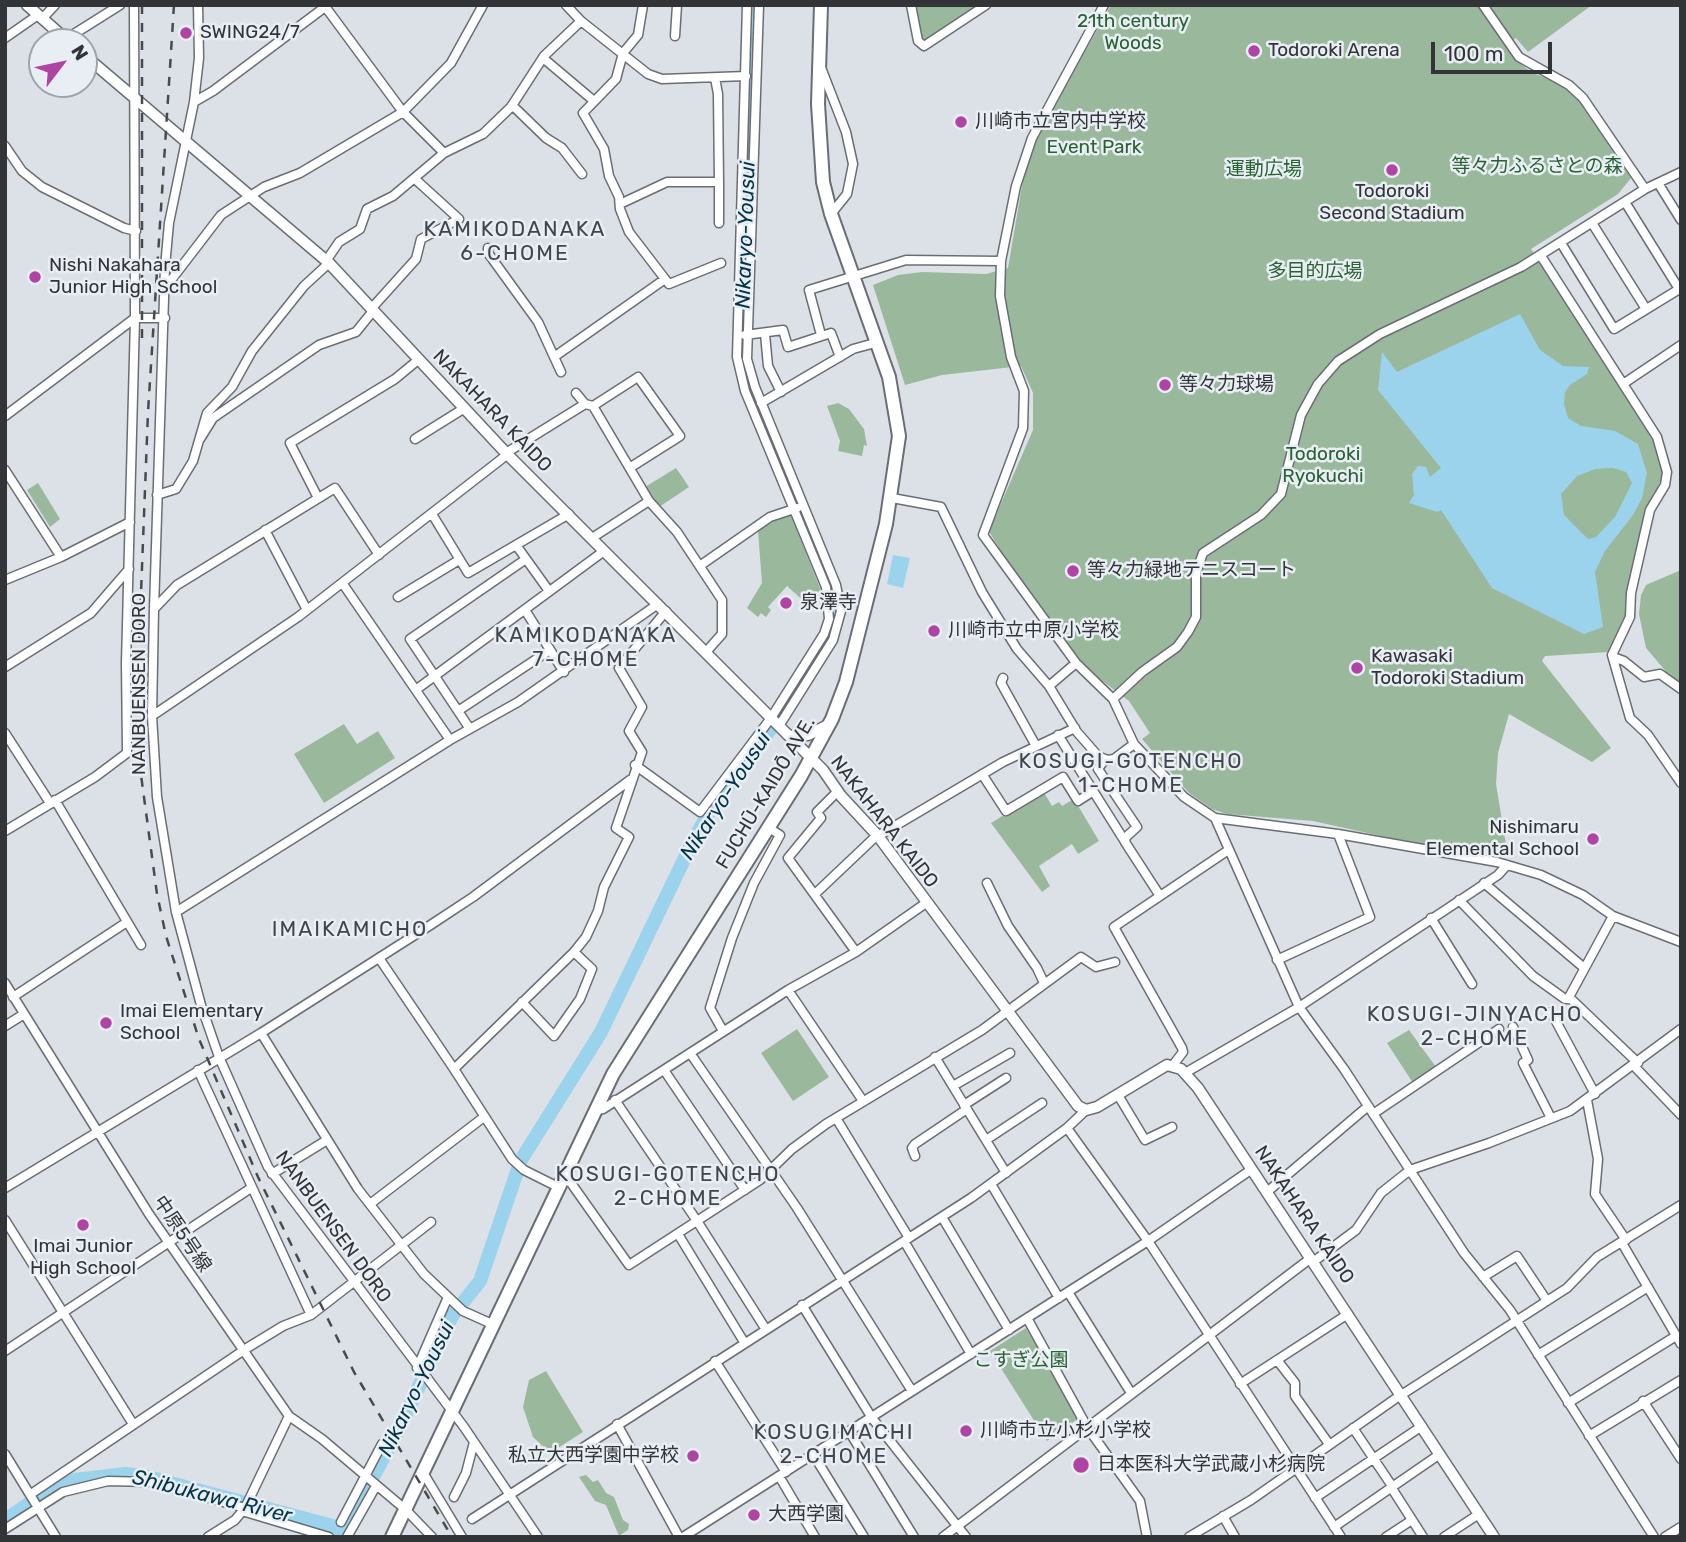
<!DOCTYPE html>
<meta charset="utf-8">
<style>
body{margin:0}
#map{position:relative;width:1686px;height:1542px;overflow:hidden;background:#dce1e8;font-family:Rubik,sans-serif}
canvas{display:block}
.frame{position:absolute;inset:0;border:7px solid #323437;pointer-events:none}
.north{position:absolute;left:28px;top:28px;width:70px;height:70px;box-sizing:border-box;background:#e9eef5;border:2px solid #a0a4a9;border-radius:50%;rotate:58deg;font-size:19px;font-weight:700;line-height:28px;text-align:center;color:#323437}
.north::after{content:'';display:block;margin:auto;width:24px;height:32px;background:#af44a5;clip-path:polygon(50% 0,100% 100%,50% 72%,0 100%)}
.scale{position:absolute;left:1431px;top:42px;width:121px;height:32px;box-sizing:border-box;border:4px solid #323437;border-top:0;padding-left:9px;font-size:21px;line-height:24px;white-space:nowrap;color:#323437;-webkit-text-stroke:5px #e9eef5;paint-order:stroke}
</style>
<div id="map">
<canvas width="1686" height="1542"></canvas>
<div class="frame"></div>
<div class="north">N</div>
<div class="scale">100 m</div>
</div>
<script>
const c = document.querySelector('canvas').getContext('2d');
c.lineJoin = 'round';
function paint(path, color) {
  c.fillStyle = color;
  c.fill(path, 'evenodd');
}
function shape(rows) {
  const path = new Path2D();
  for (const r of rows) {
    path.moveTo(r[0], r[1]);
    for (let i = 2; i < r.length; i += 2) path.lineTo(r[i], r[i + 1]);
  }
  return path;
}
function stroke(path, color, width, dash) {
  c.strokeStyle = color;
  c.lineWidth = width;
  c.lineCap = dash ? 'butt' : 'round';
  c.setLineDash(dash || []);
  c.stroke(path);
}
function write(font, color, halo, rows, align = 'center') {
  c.font = font + ' Rubik,"Noto Sans JP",sans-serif';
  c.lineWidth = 5;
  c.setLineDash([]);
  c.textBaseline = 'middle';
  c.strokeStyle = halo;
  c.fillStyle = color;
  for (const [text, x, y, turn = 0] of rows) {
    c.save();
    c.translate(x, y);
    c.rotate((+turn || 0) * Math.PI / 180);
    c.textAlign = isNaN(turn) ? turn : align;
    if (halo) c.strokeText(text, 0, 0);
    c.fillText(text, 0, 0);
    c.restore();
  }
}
paint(shape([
 [914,5,981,5,924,43,920,39],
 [1111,5,1592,5,1528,52,1516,38,1506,44,1517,61,1531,72,1560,84,1577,98,1631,178,1618,194,1531,249,1643,423,1654,443,1663,475,1644,518,1628,591,1626,621,1609,652,1545,656,1542,661,1611,748,1592,762,1509,714,1498,753,1496,784,1508,857,1399,840,1313,821,1227,814,1212,809,1189,793,1142,739,1150,733,1129,701,1088,670,1010,567,989,531,1033,430,1033,393,1021,366,942,375,905,385,873,285,898,275,922,272,986,274,1008,268,1025,168,1037,137],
 [838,403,849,409,864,429,867,446,864,445,862,456,838,451,840,441,827,406],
 [676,468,689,487,659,507,645,487],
 [38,483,60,519,50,527,27,490],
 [790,513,826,603,816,596,808,605,787,586,768,607,771,610,766,617,761,613,758,617,747,608,762,583,758,531,770,521],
 [1681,570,1681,683,1669,675,1646,648,1639,614,1641,595,1646,585],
 [344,724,357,744,378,731,395,758,324,803,294,754],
 [1043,791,1052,806,1059,802,1062,806,1074,799,1099,841,1078,854,1072,844,1039,866,1050,886,1042,892,991,823],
 [797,1029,829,1077,793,1101,761,1053],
 [1409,1030,1436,1067,1413,1083,1387,1043],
 [1026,1328,1079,1418,1047,1441,990,1351],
 [546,1371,583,1432,550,1453,533,1437,523,1407,529,1380],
 [586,1475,593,1482,598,1480,606,1493,614,1497,623,1520,629,1524,628,1530,619,1536,606,1505,595,1501,579,1477]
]), '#9ab89c');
paint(shape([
 [1520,314,1540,350,1563,366,1589,367,1587,374,1570,385,1565,392,1564,404,1568,418,1581,426,1615,431,1638,444,1647,473,1642,498,1633,515,1605,551,1595,572,1603,627,1584,634,1492,588,1441,510,1437,512,1409,503,1414,495,1412,474,1418,466,1426,467,1430,477,1441,468,1378,390,1382,352,1397,372],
 [1595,469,1613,468,1626,472,1632,483,1615,517,1596,537,1588,539,1564,515,1561,494,1577,476],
 [893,555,910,558,903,588,887,584]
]), '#9bd3ed');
stroke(shape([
 [5,1520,39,1497,75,1480,125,1474,144,1476,344,1529],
 [340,1537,397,1433,452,1316,480,1281,521,1160,601,1032,692,843,711,809,769,731,817,655,834,621,832,588,757,405,742,357,753,5]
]), '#9bd3ed', 14);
const minor = shape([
 [198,5,199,58,194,102,169,223,165,267,154,609,152,716,157,797,176,912,201,1005,219,1057,268,1167,464,1427,538,1537],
 [324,5,403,112,444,153],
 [566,5,581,21,648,74,662,79,746,76],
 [643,5,638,35,623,53,616,79,583,113,604,149,609,176,619,197,620,209,629,232,665,279],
 [759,5,747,359,755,387,836,585,841,611,833,640,779,726],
 [911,5,918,41,924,46,986,5],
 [1104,5,1032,138,1016,186,1001,261,1000,296,1011,357,1024,391,1023,428,983,535,1076,663,1113,699,1134,744,1184,797,1215,818,1338,834,1497,862,1541,875,1583,895,1613,916,1681,942],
 [1483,5,1519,57,1569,85,1583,98,1645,189],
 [42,19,55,5],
 [675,36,677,5],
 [5,38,38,15],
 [66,39,120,5],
 [543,58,594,101],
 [820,65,846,132,853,164,847,194,831,214],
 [194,102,213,91,325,7],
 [512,105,546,138,562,148,582,174],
 [5,146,22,171,42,187,124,228,136,231],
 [719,182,719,223],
 [1658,183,1681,220],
 [1625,202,1679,289],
 [620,204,667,182,719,182,718,94,715,78],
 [1592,223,1646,309],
 [1561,243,1614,329,1681,288],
 [488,248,488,253,538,322,561,372],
 [1541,256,1657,437,1667,472,1665,485,1650,510,1631,593,1630,617,1612,655,1630,718,1648,735,1681,783],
 [326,261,339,242,360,229,367,209,393,196,444,153,483,134,511,107,544,56,581,21],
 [165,288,221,215,264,187,300,173,403,112,451,63,483,5],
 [371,309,416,259,421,239,459,219,415,179],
 [765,334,768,366,781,392],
 [745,335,783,330,788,347,831,333,840,357],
 [821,335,809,290,906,260,1001,261],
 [554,357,665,279,669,284,721,263],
 [1623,384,1681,345],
 [576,393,585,404,593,406,649,501,677,532,722,600,722,634,706,652],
 [761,403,853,349,875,343],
 [593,406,638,377,680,436,631,467],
 [5,416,135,318,165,318],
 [200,439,213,418,319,345,356,332,373,311],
 [415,439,463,409],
 [506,453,585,404],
 [5,470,61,557],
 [157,495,176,489,193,461,207,413,232,387,252,351,304,286,329,263],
 [318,498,290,443,395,379,418,360],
 [892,498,941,507,982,592,1017,649,1049,686,1077,732,1098,756,1107,760,1114,759,1134,744],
 [432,514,468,573,569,514],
 [265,530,307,610],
 [592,538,649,501],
 [516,545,549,591],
 [701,565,770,517,797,508],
 [5,580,61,557,130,522],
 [343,584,450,740],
 [398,597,459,560],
 [154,609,177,585,335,488,379,555],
 [525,610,564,672],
 [1613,657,1624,661,1644,677,1660,674,1681,689],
 [5,667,91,613,129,569],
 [1003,678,1001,683,1036,746],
 [1049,686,1076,663],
 [417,689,604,551],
 [1113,699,1142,672,1177,647,1188,632,1196,617,1196,573,1203,553,1261,515,1281,494,1301,415,1318,384,1338,361,1380,334,1521,267,1645,189,1681,172],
 [458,711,550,650],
 [152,716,298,617,508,454],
 [470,729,410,639,526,559],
 [5,733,50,803],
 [1058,735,1124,840],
 [1105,759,1098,769,1137,827,1126,837,1125,842,1160,896],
 [635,765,700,812,771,718,824,634,829,619,826,587,745,391,737,357,747,5],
 [982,774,1006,811,1063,777,1078,801,1092,792],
 [838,791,817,812,821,818,788,858,856,952],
 [55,800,141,945],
 [1215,818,1299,1007,1344,1069,1464,1253,1510,1310,1654,1537],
 [5,831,95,777,127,753,126,663,135,318,134,5],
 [987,883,1008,926,1037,968,1044,983],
 [1484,883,1583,967],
 [815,894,873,839,1003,762,1075,728],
 [1459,900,1533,976,1565,999,1571,999,1638,1063],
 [176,912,450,740,518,702,658,604],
 [1431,918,1472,984],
 [379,958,454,1069],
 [1277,960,1370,917,1338,834],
 [5,983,149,1214,289,1416,322,1439,406,1510,432,1537],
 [788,990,863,1101],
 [13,997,127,922],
 [1568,999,1613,916],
 [522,1002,554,1036,580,999,592,969,574,952],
 [1551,1012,1595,1094],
 [5,1026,24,1014],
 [1513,1027,1528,1060,1523,1063,1551,1118],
 [723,1031,710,1008,732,938,754,883,780,835,769,828],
 [261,1033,358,1189,424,1274,463,1311,492,1324],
 [690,1053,797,1208,912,1391],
 [935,1057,1006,1173],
 [1173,1065,1183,1052,1182,1048,1114,927,1227,851],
 [1634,1066,1681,1115],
 [198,1070,311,1315],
 [664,1070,745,1190],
 [1185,1073,1299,1007,1498,875,1507,865],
 [953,1086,1010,1053],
 [1118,1095,1145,1140,1172,1127],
 [615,1100,697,1221,765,1328],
 [1587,1100,1598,1159,1595,1194,1626,1240],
 [964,1105,1006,1078],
 [595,1110,603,1109,788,990,856,952,926,903],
 [1373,1114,1499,1029],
 [836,1118,909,1238],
 [1067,1128,1148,1241,1341,1537],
 [986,1140,1042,1103],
 [915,1156,912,1148,915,1144,967,1109],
 [272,1174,327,1140],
 [562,1178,571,1183,629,1265,760,1180,792,1149,826,1124,982,1030,1081,957,1096,967,1115,962],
 [991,1184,1059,1298],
 [558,1187,524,1170,512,1159,454,1069,574,952,586,937,598,911,604,887,629,837,616,828,642,752,629,731,642,707,619,668,666,611],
 [5,1188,261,1033,429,926,473,897,630,780],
 [1267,1192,1367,1107],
 [370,1204,484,1117],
 [942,1217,1009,1330],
 [5,1220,133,1424],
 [678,1234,744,1342],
 [904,1241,971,1354],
 [1622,1243,1681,1344],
 [1313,1262,1356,1230,1381,1193,1410,1170,1489,1143,1570,1111,1681,1029],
 [1483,1277,1517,1256,1547,1301],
 [1068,1292,1131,1393],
 [802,1305,872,1418,966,1537],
 [1027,1318,1087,1427,1140,1501,1147,1537],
 [5,1351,251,1188],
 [1538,1355,1648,1287],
 [1277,1360,1295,1383,1295,1396,1329,1444],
 [715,1361,786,1472],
 [417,1368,448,1297],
 [1240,1384,1348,1314],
 [1643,1401,1681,1459],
 [1568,1403,1676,1336],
 [617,1424,679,1537],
 [1353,1428,1392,1486],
 [849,1431,914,1537],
 [1589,1436,1681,1380],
 [5,1454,56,1537],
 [813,1454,864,1537],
 [424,1474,462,1537],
 [779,1476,815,1537],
 [1391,1487,1423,1537],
 [31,1494,247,1348,283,1326,311,1315,431,1222],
 [454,1497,466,1473,474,1442],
 [1315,1498,1422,1426],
 [242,1511,329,1537],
 [1223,1516,1235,1537],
 [472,1519,971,1198,1067,1128,1086,1110],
 [341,1522,382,1444],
 [1334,1527,1440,1454],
 [5,1529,63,1492,108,1481,151,1482,245,1508],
 [208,1537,235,1520,245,1508,289,1416],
 [347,1537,376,1486],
 [683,1537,1148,1241,1252,1169],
 [943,1537,1311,1258],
 [1189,1537,1251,1500,1395,1399,1567,1288,1597,1257,1681,1205],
 [1386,1537,1412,1520],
 [1444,1537,1479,1514],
 [1665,1537,1681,1527]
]);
const major = shape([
 [27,5,69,42],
 [84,55,329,263,506,453,823,770,841,796,878,836,1078,1106,1086,1110,1097,1107,1167,1065,1181,1069,1198,1088,1494,1537],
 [789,736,808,735,828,725]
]);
const highway = shape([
 [392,1537,613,1074,801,776,832,719,846,682,886,524,899,436,889,377,831,214,823,182,818,104,821,5]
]);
stroke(minor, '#6a6e74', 11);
stroke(major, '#6a6e74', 13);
stroke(highway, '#6a6e74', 16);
stroke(minor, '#fff', 8);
stroke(major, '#fff', 10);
stroke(highway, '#fff', 12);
stroke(shape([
 [142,5,142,341],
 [174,5,148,412,138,671,139,760,157,894,166,936,199,1039,258,1177,354,1372,452,1537]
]), '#484b4e', 2.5, [9, 9]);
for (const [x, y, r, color] of [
 [186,33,7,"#af44a5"],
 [1254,51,7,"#af44a5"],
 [961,122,7,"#af44a5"],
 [1392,170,7,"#af44a5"],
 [35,277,7,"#af44a5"],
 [1165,385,7,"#af44a5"],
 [1073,571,7,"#af44a5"],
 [786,603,7,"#af44a5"],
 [934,631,7,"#af44a5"],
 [1357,668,7,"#af44a5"],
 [1593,839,7,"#af44a5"],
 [106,1023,7,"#af44a5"],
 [83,1225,7,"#af44a5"],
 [966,1431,7,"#af44a5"],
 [693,1456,7,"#af44a5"],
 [1081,1465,9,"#af44a5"],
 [754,1515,7,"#af44a5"]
]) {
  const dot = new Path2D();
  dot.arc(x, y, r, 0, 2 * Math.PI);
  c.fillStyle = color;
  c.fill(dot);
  stroke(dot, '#e9eef5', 2.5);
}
write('19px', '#286231', '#e9eef5', [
 ["21th century",1133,22],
 ["Woods",1133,44],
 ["Event Park",1094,148],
 ["等々力ふるさとの森",1537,167],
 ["運動広場",1264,170],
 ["多目的広場",1315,272],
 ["Todoroki",1323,455],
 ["Ryokuchi",1323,477],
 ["こすぎ公園",1021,1361]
]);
write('19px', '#323437', '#e9eef5', [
 ["SWING24/7",200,33],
 ["Todoroki Arena",1268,51],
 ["川崎市立宮内中学校",975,122],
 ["Todoroki",1392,192,"center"],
 ["Second Stadium",1392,214,"center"],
 ["Nishi Nakahara",49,266],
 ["Junior High School",49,288],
 ["等々力球場",1179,385],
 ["等々力緑地テニスコート",1087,571],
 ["泉澤寺",800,603],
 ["川崎市立中原小学校",948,631],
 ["Kawasaki",1371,657],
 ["Todoroki Stadium",1371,679],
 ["Nishimaru",1579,828,"right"],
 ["Elemental School",1579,850,"right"],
 ["Imai Elementary",120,1012],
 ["School",120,1034],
 ["Imai Junior",83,1247,"center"],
 ["High School",83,1269,"center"],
 ["川崎市立小杉小学校",980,1431],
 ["私立大西学園中学校",679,1456,"right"],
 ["日本医科大学武蔵小杉病院",1097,1465],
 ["大西学園",768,1515]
], 'left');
write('19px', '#323437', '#e9eef5', [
 ["NAKAHARA KAIDO",492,411,46],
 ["NANBUENSEN DORO",140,684,-90],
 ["FUCHŪ-KAIDŌ AVE.",766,793,-59],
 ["NAKAHARA KAIDO",884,822,52],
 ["NAKAHARA KAIDO",1304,1215,56],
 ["NANBUENSEN DORO",333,1227,54],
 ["中原5号線",182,1234,56]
]);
c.letterSpacing = '2px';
write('21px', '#42464c', '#e9eef5', [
 ["KAMIKODANAKA",515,230],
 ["6-CHOME",515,254],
 ["KAMIKODANAKA",586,636],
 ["7-CHOME",586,660],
 ["KOSUGI-GOTENCHO",1131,762],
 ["1-CHOME",1131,786],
 ["IMAIKAMICHO",350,930],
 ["KOSUGI-JINYACHO",1475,1015],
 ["2-CHOME",1475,1039],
 ["KOSUGI-GOTENCHO",668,1175],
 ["2-CHOME",668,1199],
 ["KOSUGIMACHI",834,1433],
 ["2-CHOME",834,1457]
]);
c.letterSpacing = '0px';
write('italic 21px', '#023547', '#e9eef5', [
 ["Nikaryo-Yousui",746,235,-88],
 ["Nikaryo-Yousui",726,796,-57],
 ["Nikaryo-Yousui",417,1389,-64],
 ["Shibukawa River",212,1497,14]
]);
</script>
